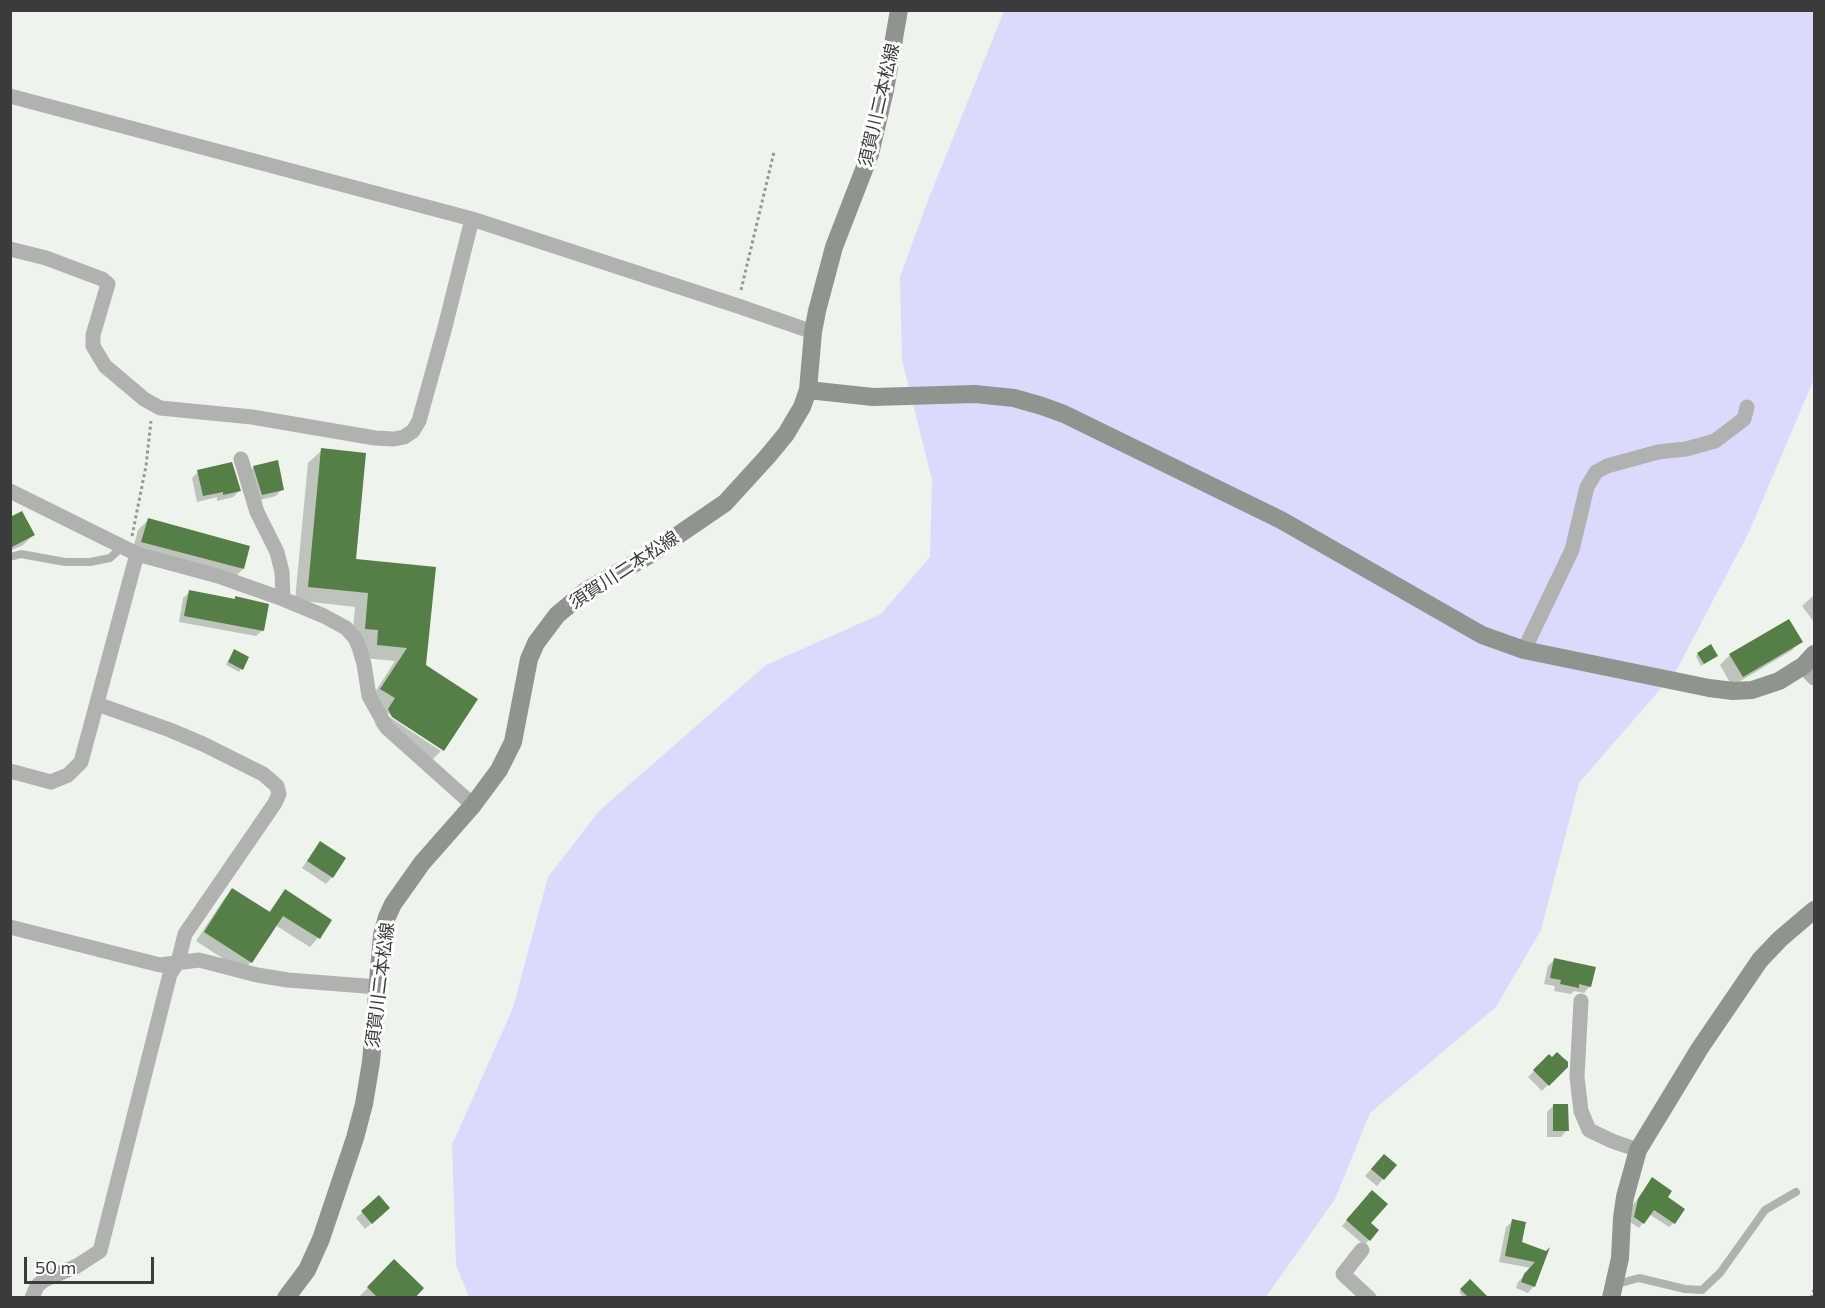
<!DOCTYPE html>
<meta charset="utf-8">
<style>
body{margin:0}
#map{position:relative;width:1825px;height:1308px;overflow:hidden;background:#eef4ec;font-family:Commissioner,sans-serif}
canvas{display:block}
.frame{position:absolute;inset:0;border:12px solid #393c38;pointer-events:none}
.scale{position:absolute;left:24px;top:1257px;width:130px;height:27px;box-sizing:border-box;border:3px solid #393c38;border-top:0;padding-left:8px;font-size:18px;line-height:21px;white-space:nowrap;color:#393c38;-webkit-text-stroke:4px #fff;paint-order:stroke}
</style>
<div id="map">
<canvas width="1825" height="1308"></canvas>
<div class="frame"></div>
<div class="scale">50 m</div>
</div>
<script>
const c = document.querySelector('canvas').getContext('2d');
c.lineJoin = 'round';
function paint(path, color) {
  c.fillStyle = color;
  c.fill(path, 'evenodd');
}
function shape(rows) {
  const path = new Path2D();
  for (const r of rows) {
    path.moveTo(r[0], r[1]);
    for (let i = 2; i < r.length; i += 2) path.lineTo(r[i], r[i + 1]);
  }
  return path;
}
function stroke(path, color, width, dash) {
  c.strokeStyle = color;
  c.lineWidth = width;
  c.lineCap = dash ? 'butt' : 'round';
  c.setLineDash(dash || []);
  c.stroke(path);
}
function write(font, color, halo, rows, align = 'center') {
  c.font = font + ' Commissioner,"Noto Sans JP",sans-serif';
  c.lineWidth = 6;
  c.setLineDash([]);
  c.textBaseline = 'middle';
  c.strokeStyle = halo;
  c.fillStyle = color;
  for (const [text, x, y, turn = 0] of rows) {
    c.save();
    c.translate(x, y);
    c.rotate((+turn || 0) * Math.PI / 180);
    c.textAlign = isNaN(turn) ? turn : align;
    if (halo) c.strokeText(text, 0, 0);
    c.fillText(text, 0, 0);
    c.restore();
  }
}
paint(shape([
 [1004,11,1814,11,1814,379,1749,532,1676,671,1579,783,1541,930,1496,1007,1370,1113,1335,1199,1266,1297,469,1297,456,1265,452,1145,513,1008,548,877,599,811,766,665,881,614,930,557,932,480,902,360,900,277,928,200]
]), '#dadafe');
paint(shape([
 [322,450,354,561,425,666,476,699,442,751,442,748,386,712,385,714,441,751,429,763,379,730,375,724,383,712,368,703,395,661,364,658,366,643,352,642,355,607,295,600,308,463],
 [254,467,282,489,276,496,256,501,248,473],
 [198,472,239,491,233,497,217,501,217,497,197,502,192,478],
 [10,519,33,535,23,545,10,551],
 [148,520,243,569,233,579,132,552,138,530],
 [190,592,233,600,236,597,263,630,256,636,179,622,183,598],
 [1814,595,1814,622,1802,606],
 [1801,641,1791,651,1732,686,1720,665,1730,655],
 [232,654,241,669,239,672,226,665],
 [1698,654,1716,656,1701,666,1696,656],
 [320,843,332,877,326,884,302,868],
 [232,890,268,913,285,891,330,921,318,938,310,947,275,925,251,962,242,971,196,941,224,899],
 [1555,959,1590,986,1584,993,1574,991,1571,994,1554,991,1555,986,1544,984,1548,966],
 [1549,1056,1566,1066,1542,1091,1528,1077],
 [1553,1106,1567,1130,1561,1137,1547,1137,1547,1112],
 [1377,1162,1395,1165,1377,1186,1365,1176],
 [1648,1184,1666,1197,1674,1223,1669,1227,1649,1214,1639,1228,1630,1222,1633,1205],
 [379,1197,382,1214,365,1229,356,1218],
 [1367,1197,1369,1240,1364,1245,1342,1226],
 [1513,1221,1520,1243,1546,1252,1534,1286,1528,1293,1516,1288,1518,1282,1531,1268,1499,1262,1506,1227],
 [394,1261,413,1298,358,1298],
 [1470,1281,1487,1298,1464,1298,1459,1292]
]), '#0003');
paint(shape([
 [321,448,366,453,356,559,436,567,426,665,478,699,444,751,392,717,388,709,395,698,380,689,407,648,377,645,378,630,365,629,368,593,308,587],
 [278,460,284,490,262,495,253,466],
 [232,462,241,491,223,495,223,492,203,496,197,470],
 [22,511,35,535,10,548,10,517],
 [148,518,250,546,244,569,141,542],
 [189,590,235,599,235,596,269,604,264,631,184,616],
 [1789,619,1803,642,1743,677,1729,654],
 [1711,644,1718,656,1704,664,1697,653],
 [234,649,249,657,243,670,228,662],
 [320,841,346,858,333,878,307,861],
 [232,888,270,912,285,889,332,920,320,939,283,916,252,963,204,932],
 [1554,958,1596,967,1591,987,1579,984,1579,988,1560,984,1561,980,1550,978],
 [1557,1052,1568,1062,1568,1067,1549,1086,1533,1070,1549,1054,1552,1057],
 [1553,1104,1568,1104,1569,1131,1553,1131],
 [1384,1154,1397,1165,1384,1180,1371,1169],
 [1652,1177,1672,1191,1668,1197,1685,1209,1675,1224,1654,1210,1644,1224,1634,1217,1638,1199],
 [1372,1190,1388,1204,1371,1223,1379,1230,1370,1241,1346,1220],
 [379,1195,390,1208,372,1224,361,1211],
 [1512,1219,1526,1222,1522,1242,1546,1251,1550,1247,1535,1287,1521,1282,1524,1274,1535,1262,1505,1256],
 [394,1259,424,1288,415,1298,378,1298,367,1287],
 [1470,1279,1489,1298,1469,1298,1460,1289]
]), '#567e47');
stroke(shape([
 [741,290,774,152],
 [132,536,146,466,151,421],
 [1811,1298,1814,1290]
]), '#949993', 3, [3, 3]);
stroke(shape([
 [10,557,21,554,65,562,90,562,110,558,122,547],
 [1617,1284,1639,1278,1685,1289,1702,1290,1720,1273,1765,1210,1796,1192]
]), '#b0b2af', 8);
stroke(shape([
 [10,96,472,219,738,306,813,332],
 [10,249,46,258,102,279,108,284,93,335,93,346,105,366,144,399,160,408,252,417,375,438,394,439,404,437,413,431,419,421,445,327,472,219],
 [241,459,257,512,277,552,282,572,283,599],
 [10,491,137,554,218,576,283,599,324,616,346,628,355,638,359,647,364,664,369,696,387,728,473,805],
 [1524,650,1572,550,1587,487,1596,472,1607,466,1658,452,1686,449,1715,441,1744,419,1747,407],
 [1803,666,1814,678],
 [10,771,51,782,68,775,81,762,137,554],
 [10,927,160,965,199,960,257,975,288,980,378,987],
 [1581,1001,1577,1077,1581,1111,1589,1130,1612,1141,1638,1150],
 [1362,1250,1343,1274,1369,1298],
 [32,1298,37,1286,44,1280,77,1266,100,1251,170,974,178,962,185,934,275,803,279,794,277,786,263,774,203,744,170,730,97,704]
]), '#b0b2af', 15);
stroke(shape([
 [808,390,873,397,975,394,1014,398,1042,406,1064,414,1281,520,1482,635,1524,650,1709,688,1733,691,1752,690,1779,681,1803,666,1814,654],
 [286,1298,307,1270,321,1239,355,1138,364,1104,371,1062,382,935,387,917,393,904,422,863,473,805,499,770,513,742,529,659,536,643,557,615,587,590,646,557,725,503,767,457,786,434,802,407,808,390,813,332,817,311,834,247,870,154,885,90,899,10],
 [1611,1298,1620,1258,1622,1218,1625,1197,1638,1150,1700,1048,1760,960,1780,939,1814,910]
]), '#90948f', 18);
write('18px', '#393c38', '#fff', [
 ["須賀川二本松線",879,105,-77],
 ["須賀川二本松線",624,570,-33],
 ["須賀川二本松線",380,985,-83]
]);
</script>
